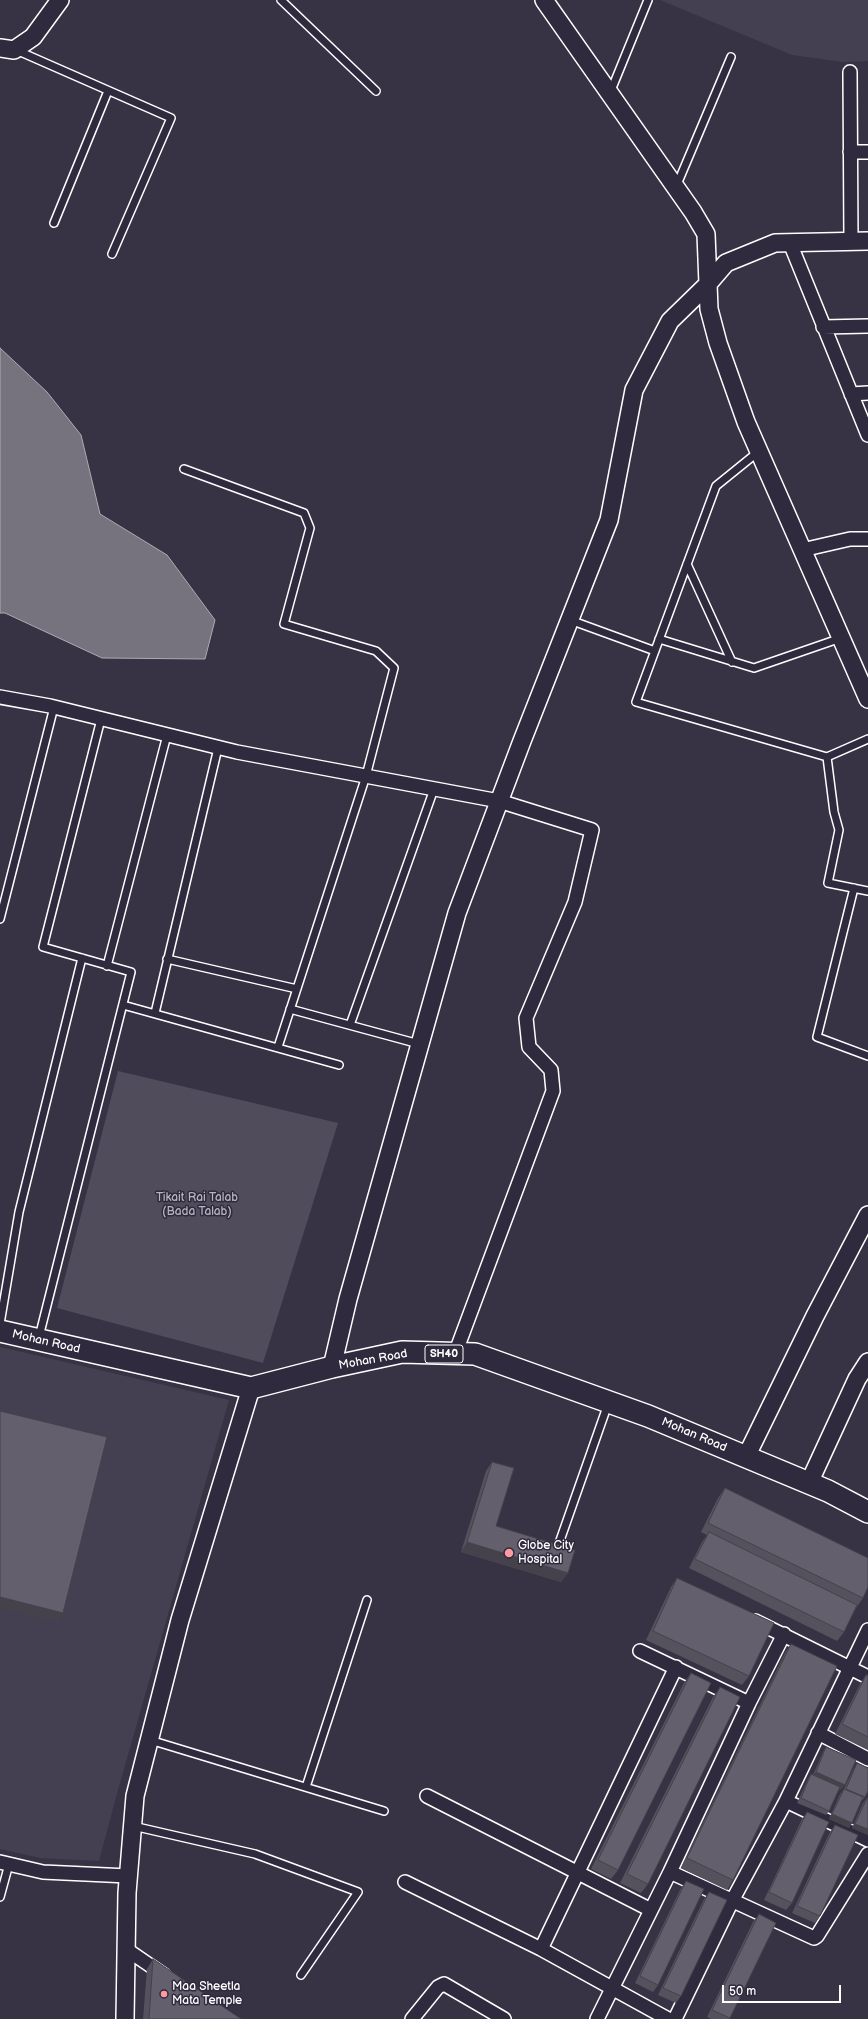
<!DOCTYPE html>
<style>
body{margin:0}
#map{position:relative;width:868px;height:2019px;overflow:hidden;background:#373345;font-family:"Balsamiq Sans",sans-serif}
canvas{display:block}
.scale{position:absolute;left:722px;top:1985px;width:119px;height:18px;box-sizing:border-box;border:2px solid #fff;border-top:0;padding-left:5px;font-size:12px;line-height:14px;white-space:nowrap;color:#fff;-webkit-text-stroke:3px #2f2a3d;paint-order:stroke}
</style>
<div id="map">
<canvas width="868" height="2019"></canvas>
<div class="scale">50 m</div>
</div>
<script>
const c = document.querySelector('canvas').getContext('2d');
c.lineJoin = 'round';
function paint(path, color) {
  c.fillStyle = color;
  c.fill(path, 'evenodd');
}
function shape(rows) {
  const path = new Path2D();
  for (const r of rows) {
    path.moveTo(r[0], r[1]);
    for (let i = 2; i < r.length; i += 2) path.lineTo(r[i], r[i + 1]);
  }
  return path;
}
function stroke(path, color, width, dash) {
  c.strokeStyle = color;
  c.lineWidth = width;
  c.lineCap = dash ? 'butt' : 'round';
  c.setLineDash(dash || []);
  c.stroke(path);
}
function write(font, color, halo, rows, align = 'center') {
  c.font = font + ' "Balsamiq Sans",sans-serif';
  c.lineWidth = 3;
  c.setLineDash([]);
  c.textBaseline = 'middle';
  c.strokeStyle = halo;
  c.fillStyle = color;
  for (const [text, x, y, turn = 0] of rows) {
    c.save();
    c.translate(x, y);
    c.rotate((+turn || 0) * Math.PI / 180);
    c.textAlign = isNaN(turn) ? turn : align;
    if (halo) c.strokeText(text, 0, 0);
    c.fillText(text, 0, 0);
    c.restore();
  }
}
paint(shape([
 [660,0,868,0,868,61,843,62,792,55],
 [0,1347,229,1400,118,1790,99,1861,40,1858,0,1849]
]), '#444051');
paint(shape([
 [118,1071,338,1123,263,1363,57,1308]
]), '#514c5c');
const water = shape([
 [0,348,47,392,81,435,100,514,167,555,215,620,205,659,102,658,5,613,0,613,0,348]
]);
paint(water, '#76737f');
stroke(water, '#adabb2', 1);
const service = shape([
 [281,0,376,91],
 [16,50,171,118,112,254],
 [610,93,648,0],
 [676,187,731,57],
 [54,223,108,91],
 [758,452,716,486,636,702,827,757,868,739],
 [184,469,304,513,310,528,284,624,376,651,394,668,366,776,278,1047],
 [687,564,732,662],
 [570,620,655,651],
 [659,639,754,668,841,638],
 [827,757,834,812,839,830,828,883,868,891],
 [854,888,817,1037,868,1056],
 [0,919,54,707],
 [167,959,297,989],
 [107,966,167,735],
 [123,1005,339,1065],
 [290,1009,419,1044],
 [155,1013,218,748],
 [350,1025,434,789],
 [0,1324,19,1212,82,958],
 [39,1337,131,972,43,947,101,719],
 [557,1549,608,1404],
 [150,1740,384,1811],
 [306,1787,367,1600],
 [133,1826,255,1854,358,1892,301,1975],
 [0,1897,9,1864]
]);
const minor = shape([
 [850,72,851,241],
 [850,152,868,152],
 [790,243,868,435],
 [823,327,868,326],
 [851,394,868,393],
 [802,550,850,539,868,539],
 [0,697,50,706,237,752,499,801,592,830,575,902,526,1018,529,1047,551,1070,553,1091,455,1354],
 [755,1621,868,1677],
 [640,1651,749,1703],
 [818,1733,868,1759],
 [427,1796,651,1910],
 [786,1801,868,1840],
 [0,1862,43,1872,128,1876],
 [670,1872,814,1938,817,1936,868,1854],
 [405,1882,541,1949,668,2019],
 [126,1949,164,1975],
 [541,1949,676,1667],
 [412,2019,438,1987,444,1984,504,2019],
 [597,2019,670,1872,749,1703,784,1634],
 [675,2019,732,1901,786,1801,868,1630]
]);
const tertiary = shape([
 [544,0,693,212,706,234,709,309,718,343,746,422,868,699],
 [0,48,14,50,33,37,60,0],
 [332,1367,348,1299,457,913,522,741,609,520,634,390,670,321,708,284,726,263,775,243,868,241],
 [746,1457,815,1316,868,1215],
 [809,1483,857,1379,868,1362],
 [125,2019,127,1893,135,1796,180,1620,251,1388]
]);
const primary = shape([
 [0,1331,251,1388,332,1367,402,1352,475,1354,648,1416,828,1491,868,1512]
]);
stroke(service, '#fff', 10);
stroke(minor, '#fff', 16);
stroke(tertiary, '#fff', 20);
stroke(primary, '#fff', 24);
stroke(service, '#2f2a3d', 7);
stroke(minor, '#2f2a3d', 13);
stroke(tertiary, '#2f2a3d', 17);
stroke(primary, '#2f2a3d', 21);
paint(shape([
 [492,1462,496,1526,568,1573,561,1582,461,1552,486,1471],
 [725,1488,863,1598,856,1608,844,1632,837,1641,689,1568,702,1542,707,1535,701,1532,718,1498],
 [677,1578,749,1676,742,1685,646,1640,671,1587],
 [791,1644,733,1880,727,1890,681,1868,785,1653],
 [691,1673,618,1870,611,1879,591,1869,684,1683],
 [866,1675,868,1675,868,1750,835,1734,860,1684],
 [720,1687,648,1884,641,1893,620,1883,713,1697],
 [826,1747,841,1790,839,1789,829,1811,826,1815,797,1803,808,1779,811,1774,813,1775,823,1752],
 [857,1763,865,1797,861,1802,852,1823,849,1828,829,1819,840,1794,844,1789,854,1768],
 [867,1798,868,1798,868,1835,852,1828,863,1803],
 [807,1812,792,1903,786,1910,764,1900,802,1819],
 [835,1825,820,1916,815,1923,792,1913,830,1832],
 [686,1881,658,1985,653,1992,635,1983,681,1888],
 [709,1892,681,1996,676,2003,658,1995,704,1899],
 [759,1914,730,2018,730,2019,711,2019,707,2017,753,1922],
 [153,1959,241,2019,143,2019,147,1969]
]), '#55525e');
paint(shape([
 [467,1542,568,1573,561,1582,461,1552],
 [0,1597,63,1613,57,1622,0,1608],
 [816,1772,845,1785,841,1790,812,1777],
 [832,1814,852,1823,849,1828,829,1819],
 [855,1824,868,1829,868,1835,852,1828]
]), '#45424c');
const building = shape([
 [0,1411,107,1437,63,1613,0,1597,0,1411],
 [492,1462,514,1468,496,1526,575,1550,568,1573,467,1542,492,1462],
 [725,1488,868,1558,868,1587,863,1598,708,1523,725,1488],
 [709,1532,857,1605,844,1632,695,1559,709,1532],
 [677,1578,774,1623,749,1676,653,1631,677,1578],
 [791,1644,837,1666,733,1880,687,1858,791,1644],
 [691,1673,711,1683,618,1870,598,1860,691,1673],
 [866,1675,868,1675,868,1737,842,1724,866,1675],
 [720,1687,740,1697,648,1884,627,1874,720,1687],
 [826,1747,856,1760,845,1785,816,1772,826,1747],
 [857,1763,868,1768,868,1791,865,1797,846,1789,857,1763],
 [811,1774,840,1787,829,1811,801,1798,811,1774],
 [844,1789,863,1797,852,1823,832,1814,844,1789],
 [867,1798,868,1798,868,1829,855,1824,867,1798],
 [807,1812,829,1822,792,1903,769,1892,807,1812],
 [835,1825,858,1835,820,1916,797,1906,835,1825],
 [686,1881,704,1889,658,1985,640,1976,686,1881],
 [709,1892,727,1900,681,1996,663,1988,709,1892],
 [759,1914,776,1923,730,2018,712,2010,759,1914],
 [153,1959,241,2019,149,2019,153,1959]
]);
paint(building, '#635f6d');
stroke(building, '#45424c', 1);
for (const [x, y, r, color] of [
 [509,1553,5,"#ff9aa2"],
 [164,1994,4,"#ff9aa2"]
]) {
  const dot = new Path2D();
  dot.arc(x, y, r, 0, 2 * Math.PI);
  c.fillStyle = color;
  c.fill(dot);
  stroke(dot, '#2f2a3d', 1.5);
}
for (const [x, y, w] of [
 [444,1354,38]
]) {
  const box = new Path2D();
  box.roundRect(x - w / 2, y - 9, w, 18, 3);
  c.fillStyle = '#2f2a3d';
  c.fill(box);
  stroke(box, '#fff', 1);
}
write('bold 11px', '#fff', null, [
 ["SH40",444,1354]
]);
write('12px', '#b9b7be', '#2f2a3d', [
 ["Tikait Rai Talab",197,1198],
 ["(Bada Talab)",197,1212]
]);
write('12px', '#fff', '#2f2a3d', [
 ["Mohan Road",46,1342,13],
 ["Mohan Road",373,1360,-10],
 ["Mohan Road",694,1435,23]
]);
write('12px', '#fff', '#2f2a3d', [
 ["Globe City",518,1546],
 ["Hospital",518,1560],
 ["Maa Sheetla",172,1987],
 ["Mata Temple",172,2001]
], 'left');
</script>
